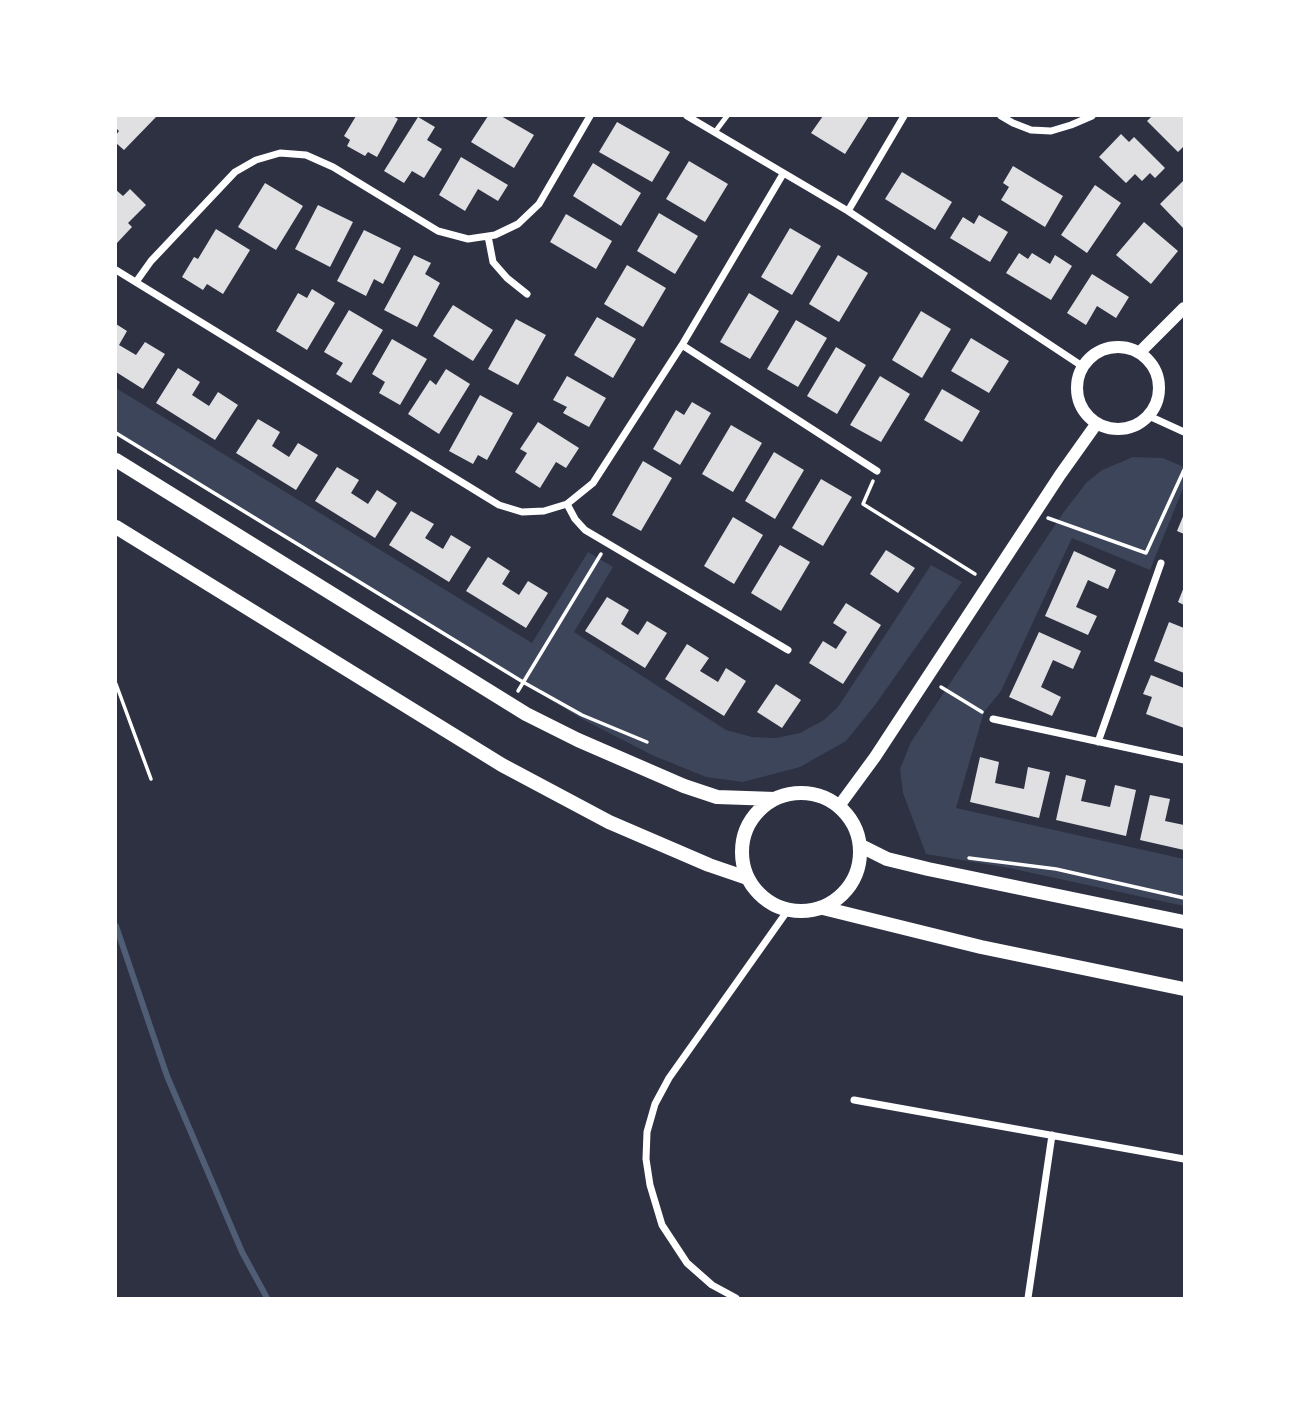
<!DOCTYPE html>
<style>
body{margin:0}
#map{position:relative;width:1300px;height:1414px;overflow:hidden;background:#2d3142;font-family:Overpass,sans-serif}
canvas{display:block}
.frame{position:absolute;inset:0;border:117px solid #fff;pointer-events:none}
</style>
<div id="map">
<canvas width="1300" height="1414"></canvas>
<div class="frame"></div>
</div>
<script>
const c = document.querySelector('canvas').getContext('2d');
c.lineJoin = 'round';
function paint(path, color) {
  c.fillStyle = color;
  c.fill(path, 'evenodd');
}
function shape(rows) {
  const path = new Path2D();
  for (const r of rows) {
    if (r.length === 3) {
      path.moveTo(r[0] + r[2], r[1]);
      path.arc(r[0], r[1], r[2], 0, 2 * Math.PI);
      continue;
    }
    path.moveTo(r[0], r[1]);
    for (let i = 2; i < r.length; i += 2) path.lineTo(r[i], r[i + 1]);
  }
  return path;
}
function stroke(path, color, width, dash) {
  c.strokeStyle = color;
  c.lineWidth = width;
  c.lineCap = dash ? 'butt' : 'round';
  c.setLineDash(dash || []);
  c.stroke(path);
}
paint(shape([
 [116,388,532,643,588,552,613,567,574,632,726,730,752,737,776,738,800,733,824,720,838,707,931,565,962,582,875,705,846,741,800,767,743,782,706,777,652,755,582,719,116,435],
 [1133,457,1163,458,1184,467,1184,486,1150,570,1072,538,1001,691,984,712,956,808,1184,859,1184,906,1009,868,926,854,903,793,900,769,911,742,1063,513,1087,482,1102,470]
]), '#3c4559');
stroke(shape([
 [116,926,167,1076,242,1252,267,1298]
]), '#4f5d75', 6);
paint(shape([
 [116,116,157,116,124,150,116,143,116,135,119,131,116,128],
 [356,116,393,116,398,119,377,157,368,152,365,156,347,146,350,140,344,136],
 [488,116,501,116,534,135,514,168,471,142],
 [823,116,869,116,845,154,811,133],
 [1152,116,1184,116,1184,146,1178,152,1147,121],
 [418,117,435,127,427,140,442,149,424,178,412,171,404,183,384,171],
 [617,122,670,152,652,182,599,152],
 [1121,134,1129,142,1134,137,1165,168,1155,178,1150,173,1142,181,1135,174,1126,183,1099,157],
 [461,157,508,185,498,201,478,189,465,211,439,195],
 [689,161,728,184,705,222,666,199],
 [593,163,641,193,621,226,573,196],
 [1013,166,1063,196,1045,227,1001,200,1009,187,1003,183],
 [902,172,952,202,935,230,885,199],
 [1184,180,1184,229,1160,204],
 [265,183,303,206,276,250,238,227],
 [1095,185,1121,203,1087,253,1061,235],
 [130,189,146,205,128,223,132,227,117,243,116,190,123,196],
 [318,205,353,222,330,267,295,249],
 [659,213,698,236,675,274,637,251],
 [566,214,612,241,596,269,550,242],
 [979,215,1008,232,990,262,950,238,963,217,974,224],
 [1144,222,1178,251,1151,284,1116,255],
 [790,228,821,246,792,295,761,277],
 [216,229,250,250,223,294,207,284,203,290,182,277,194,257,198,259],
 [364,230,401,248,383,284,374,279,366,296,337,281],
 [1019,253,1028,259,1032,253,1050,264,1055,255,1072,266,1051,300,1006,273],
 [414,255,431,263,425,274,440,283,417,327,384,310],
 [838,255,868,273,839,322,809,304],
 [627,265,666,288,643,327,604,304],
 [1092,274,1129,297,1116,318,1097,306,1086,325,1067,313],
 [312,289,335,303,307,350,276,331,298,293,307,298],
 [749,293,779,311,750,359,720,342],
 [453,305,493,330,473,361,433,336],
 [349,310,383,330,351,383,336,374,343,363,324,352],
 [921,311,951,329,922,378,892,360],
 [597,317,636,339,613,378,574,355],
 [516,319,546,335,518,385,488,369],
 [796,320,827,338,798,387,767,369],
 [116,324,127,331,119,345,136,355,145,342,165,354,143,389,116,372],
 [971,338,1009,361,989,393,951,371],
 [392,339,427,359,400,405,379,393,385,382,372,374],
 [836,347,866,365,837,414,807,396],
 [178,368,200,382,192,395,209,406,218,392,238,405,215,440,156,403],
 [446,369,470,384,439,434,408,414,430,380,436,385],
 [567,376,606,398,589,427,563,413,567,407,553,400],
 [880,376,910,394,881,442,850,425],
 [942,389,980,411,962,442,924,420],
 [480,395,513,413,487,460,478,455,473,464,449,451],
 [692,402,711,413,680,465,653,449,676,410,684,415],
 [258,419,280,432,272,446,289,457,298,443,318,455,296,490,236,453],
 [538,422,579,448,566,468,556,462,540,488,515,472,527,453,520,449],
 [731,425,762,443,733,492,702,474],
 [774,452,804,470,775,519,745,501],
 [643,461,672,478,641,531,612,515],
 [337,467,359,480,351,493,368,504,377,490,397,503,375,538,315,501],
 [821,479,852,497,823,546,792,528],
 [411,511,434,524,425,538,443,549,451,535,471,547,449,582,389,545],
 [1184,514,1184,534,1177,531],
 [733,517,763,535,734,584,704,566],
 [780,545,810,562,781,611,751,593],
 [886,550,915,568,898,593,870,574],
 [1074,551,1116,570,1108,589,1088,580,1076,607,1097,616,1088,635,1045,616],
 [488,557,510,571,502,584,519,595,528,581,548,593,526,628,466,591],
 [1184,587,1184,605,1178,602],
 [607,597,629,610,621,624,638,635,647,621,667,633,645,668,585,631],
 [846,603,881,625,843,684,809,663,823,641,836,649,847,632,833,623],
 [1169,622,1184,628,1184,673,1154,661],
 [1039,632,1081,651,1073,669,1053,660,1041,687,1061,697,1052,716,1009,697],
 [687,644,709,658,700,671,718,682,726,668,746,681,724,716,665,679],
 [1151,675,1184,688,1184,728,1146,714,1152,697,1143,694],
 [776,684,801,700,782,728,757,712],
 [980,757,999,762,995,783,1024,789,1028,767,1050,772,1039,818,970,802],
 [1066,775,1086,780,1081,801,1110,807,1115,785,1136,790,1126,836,1056,820],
 [1150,795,1170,799,1165,821,1184,825,1184,850,1140,840]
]), '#e0e0e3');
stroke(shape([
 [116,433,523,682,582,715,647,742],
 [873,481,863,504,975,574],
 [1048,518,1146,553,1184,470],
 [116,684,151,779],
 [941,687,982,712],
 [518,691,601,554],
 [969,858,1056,869,1184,898]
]), '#fff', 3.5);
stroke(shape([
 [715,132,727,116]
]), '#fff', 5);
stroke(shape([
 [687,116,848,211,1082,366],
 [1001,116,1013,123,1031,130,1051,131,1071,125,1092,116],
 [848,211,904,116],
 [488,236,493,262,507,278,527,294],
 [116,270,499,505,522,512,544,511,567,504,593,483,682,345,783,174],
 [136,282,151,261,235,172,256,160,280,153,306,155,333,167,438,231,468,239,495,235,518,224,539,204,590,116],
 [682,345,877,471],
 [1149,416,1184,432],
 [567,504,575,519,585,530,788,650],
 [993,719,1184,760],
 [1098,742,1161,563],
 [854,1100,1184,1159],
 [736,1298,712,1285,687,1263,662,1225,650,1185,646,1159,647,1132,655,1104,669,1078,788,910],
 [1028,1298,1052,1135]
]), '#fff', 7);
stroke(shape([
 [1118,388,41],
 [1140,352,1184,308],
 [839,806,875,757,1060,475,1097,423]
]), '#fff', 12);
stroke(shape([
 [116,460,526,714,578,740,684,786,717,797,775,799],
 [116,527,502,765,609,822,709,865,747,878],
 [801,852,59],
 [861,846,887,859,928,869,1184,922],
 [823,908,981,947,1184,989]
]), '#fff', 14);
</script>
